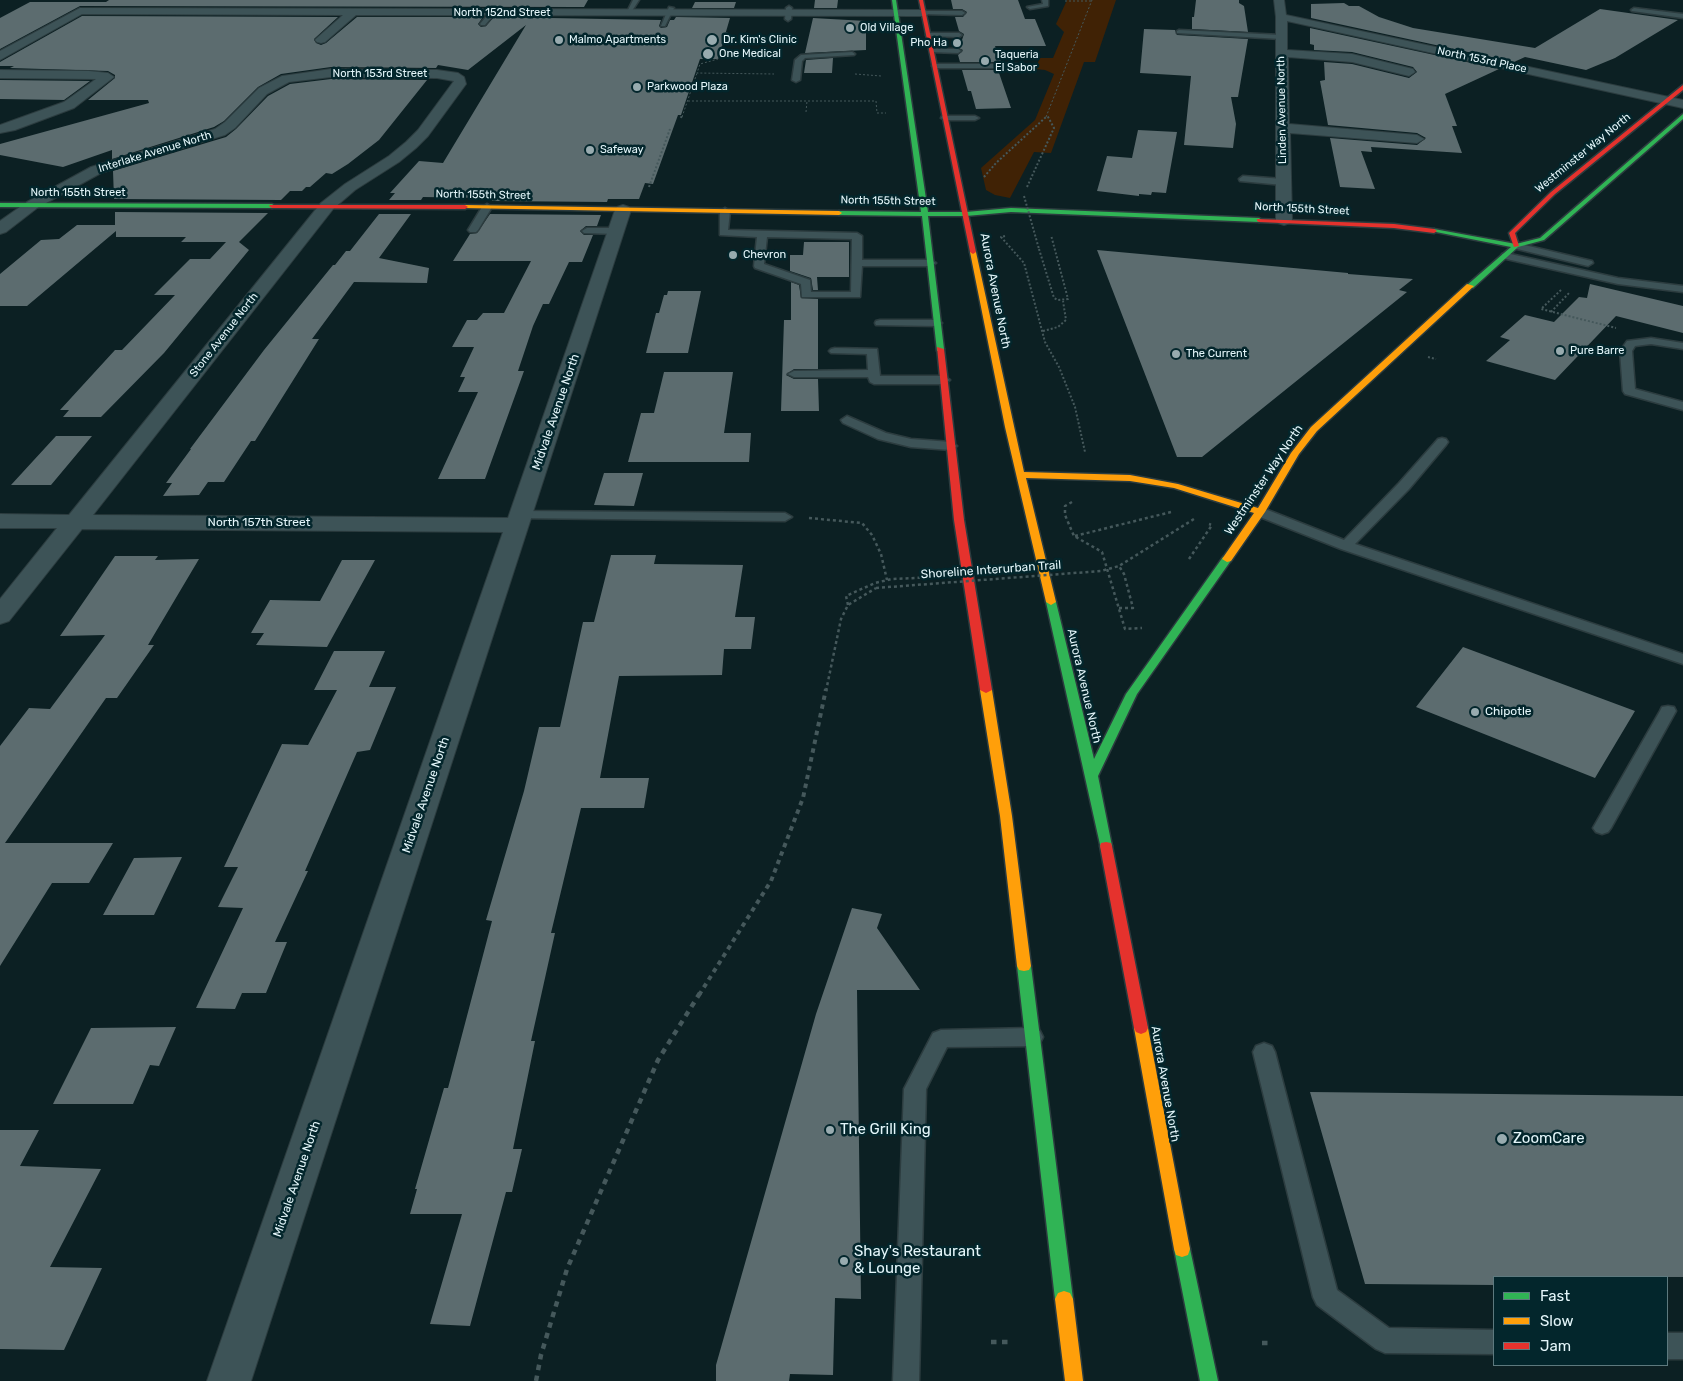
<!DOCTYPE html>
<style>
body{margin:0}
#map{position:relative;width:1683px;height:1381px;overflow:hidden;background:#0c2023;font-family:Rubik,sans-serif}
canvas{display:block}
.legend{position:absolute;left:1493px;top:1276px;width:175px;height:90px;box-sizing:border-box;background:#03262c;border:1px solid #5d797e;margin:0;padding:6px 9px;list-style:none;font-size:15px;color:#e4f6fa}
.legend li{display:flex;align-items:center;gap:10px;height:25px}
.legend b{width:25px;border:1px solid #5d797e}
</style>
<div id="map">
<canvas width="1683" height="1381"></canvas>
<ul class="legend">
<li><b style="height:6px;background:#30b455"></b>Fast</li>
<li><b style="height:6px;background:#ff9f0a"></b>Slow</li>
<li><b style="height:6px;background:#e5322d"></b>Jam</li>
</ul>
</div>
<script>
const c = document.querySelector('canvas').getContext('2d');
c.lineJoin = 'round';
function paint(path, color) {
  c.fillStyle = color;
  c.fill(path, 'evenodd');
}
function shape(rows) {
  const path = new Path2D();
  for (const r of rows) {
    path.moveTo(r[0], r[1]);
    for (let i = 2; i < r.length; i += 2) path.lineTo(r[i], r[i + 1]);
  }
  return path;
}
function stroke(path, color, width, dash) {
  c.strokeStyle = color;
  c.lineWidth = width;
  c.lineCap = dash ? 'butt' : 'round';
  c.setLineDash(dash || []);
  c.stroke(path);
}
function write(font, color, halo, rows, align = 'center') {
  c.font = font + ' Rubik,sans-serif';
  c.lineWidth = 5;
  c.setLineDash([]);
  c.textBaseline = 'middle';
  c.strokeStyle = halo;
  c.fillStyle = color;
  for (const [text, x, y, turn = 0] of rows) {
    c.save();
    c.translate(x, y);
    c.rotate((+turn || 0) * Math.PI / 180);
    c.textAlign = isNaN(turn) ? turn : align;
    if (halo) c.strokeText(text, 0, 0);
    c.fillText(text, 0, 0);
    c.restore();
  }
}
paint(shape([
 [1067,0,1116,0,1095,62,1084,62,1051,153,1034,152,1010,198,995,195,986,190,981,168,1035,120,1054,74,1045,70,1035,69,1040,58,1053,58,1064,32,1056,24]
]), '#402205');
paint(shape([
 [109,0,588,0,584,7,80,6,0,49,0,18,30,2,106,2],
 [815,0,838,0,837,8,814,8],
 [951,0,1018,0,1025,19,1035,19,1046,46,995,46,1001,62,960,62,958,55,963,50,956,47,954,40,962,40,964,34,959,31,955,17,963,17,967,12,962,9,953,9],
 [1196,0,1239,0,1239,3,1244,6,1248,32,1192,29,1192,17,1194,17],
 [695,2,736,2,734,8,692,8],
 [1344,3,1349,6,1359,6,1379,17,1413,28,1535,48,1600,9,1678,20,1615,58,1586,70,1525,57,1514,62,1311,18,1311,4],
 [82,16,338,17,314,39,316,43,321,45,326,43,357,17,483,17,478,24,481,27,486,26,494,17,661,20,659,26,661,28,667,27,670,20,674,20,676,17,730,18,718,59,700,59,681,115,678,115,653,184,645,183,639,199,608,199,607,202,492,201,493,199,484,198,423,197,421,200,389,200,395,193,390,193,419,161,443,163,526,25,468,70,438,65,436,68,331,67,281,74,258,87,224,121,214,127,112,159,112,150,63,167,0,155,0,144,149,103,148,100,88,100,115,78,115,75,108,71,10,68,14,66,0,66,0,62],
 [813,18,866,21,866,50,805,53],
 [1310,28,1499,69,1445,94,1457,126,1452,126,1462,153,1371,147,1372,152,1361,151,1375,189,1340,187,1330,138,1417,145,1426,138,1417,133,1328,125,1320,81,1325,80,1324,62,1352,64,1409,78,1417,72,1413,67,1352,52,1314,50,1314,45,1310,44],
 [1144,29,1175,30,1177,35,1248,39,1238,97,1231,97,1236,124,1233,148,1184,145,1191,76,1140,73],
 [833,58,832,73,804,73,806,60],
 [962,70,998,70,1011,108,976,109,971,91,968,91],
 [331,79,427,80,379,140,348,164,332,174,326,173,310,187,306,187,302,191,290,191,281,200,114,199,113,171,226,137,236,129,268,96,290,84],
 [0,80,90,81,64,100,0,99],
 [1138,130,1177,132,1166,193,1152,192,1151,195,1139,194,1139,196,1097,191,1107,156,1132,158],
 [115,212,268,213,239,242,249,250,164,353,101,417,63,417,69,410,60,410,115,350,122,350,175,295,154,295,190,259,210,259,226,242,181,242,186,237,116,237,116,231,27,306,0,306,0,274,41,240,59,239,77,225,115,225],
 [379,214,411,214,379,258,429,268,427,283,354,282,312,339,319,339,255,441,251,441,224,482,208,482,199,495,163,496,172,483,166,483,191,449,190,449,264,350,333,265,335,265,346,251,350,251],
 [490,214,601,215,597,226,586,226,580,231,584,235,593,235,582,262,569,262,549,304,543,304,533,326,518,371,524,371,485,479,438,479,478,392,458,392,465,377,460,377,474,347,452,347,467,320,477,320,483,313,504,313,531,261,453,261,470,234,477,233],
 [804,242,849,242,849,277,817,277,818,290,813,290,811,278,790,271,790,255,803,255],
 [1097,250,1348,273,1348,274,1413,279,1399,290,1407,292,1202,457,1177,457],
 [791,282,799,285,801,298,818,299,818,369,794,369,786,375,794,379,818,379,819,411,781,411,784,320,791,320],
 [1590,284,1683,306,1683,333,1616,316,1555,380,1486,361,1510,340,1500,337,1525,315,1554,322,1579,297,1587,298],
 [668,291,701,291,688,353,646,353,656,313,659,313,664,295,667,295],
 [664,372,733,372,724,433,751,433,749,462,628,462,641,413,654,413],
 [56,436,92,436,51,485,11,485],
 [604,473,643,473,634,506,594,505],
 [611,555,656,555,654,564,743,565,735,617,755,617,751,649,724,649,722,675,619,676,600,778,649,778,644,808,581,808,551,933,555,933,531,1041,535,1041,513,1149,522,1149,512,1192,506,1192,470,1326,430,1324,462,1214,410,1214,417,1189,415,1189,444,1088,448,1088,492,921,486,920,524,791,539,727,560,727,583,622,594,622],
 [115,556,158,556,155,560,199,559,148,645,154,645,117,698,106,698,5,843,113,843,89,883,52,883,0,966,0,746,29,708,50,709,105,635,60,636],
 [342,560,375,560,327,647,256,645,264,633,251,633,270,600,320,601],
 [1463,647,1635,711,1595,778,1416,707],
 [334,651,385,651,369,687,396,687,370,750,357,752,305,871,308,871,275,942,287,942,266,993,242,993,235,1009,196,1008,243,908,218,907,238,867,224,867,282,744,308,745,337,690,314,690],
 [182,857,154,915,103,915,134,858],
 [852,908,882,914,877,928,920,990,857,990,861,1299,835,1298,833,1375,790,1374,789,1381,716,1381,716,1365,816,1014],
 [176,1027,159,1066,150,1065,133,1104,53,1104,91,1028],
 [1310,1092,1683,1096,1683,1277,1494,1277,1494,1285,1365,1284],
 [0,1130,39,1130,20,1166,101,1169,50,1267,102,1268,64,1350,0,1349]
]), '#5c6c6f');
const lane = shape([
 [633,0,639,0,630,14,626,14,633,0],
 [1042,0,1048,0,1048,6,1030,9,1027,7,1043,4,1042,0],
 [789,6,792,8,791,19,788,21,785,19,786,8,789,6],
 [669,7,674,8,665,26,661,26,669,7],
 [1634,8,1683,14,1683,18,1632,11,1631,10,1634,8],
 [925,11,962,11,965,13,962,15,923,14,922,13,925,11],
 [490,12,495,13,485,25,481,25,480,24,490,12],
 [1179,30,1281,35,1284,37,1281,39,1177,33,1177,31,1179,30],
 [929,33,959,33,962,35,959,37,927,36,926,35,929,33],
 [933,49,958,49,961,51,958,53,931,52,931,50,933,49],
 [852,52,855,54,854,55,805,58,802,61,800,80,796,82,792,80,795,60,801,55,852,52],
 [933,64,1017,64,1021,66,1017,68,936,68,932,66,933,64],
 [942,116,975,116,979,118,975,120,945,120,941,118,942,116],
 [1243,176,1283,179,1287,182,1283,185,1240,181,1239,179,1243,176],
 [487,204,492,207,478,230,476,232,470,232,468,230,482,207,487,204],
 [725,208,730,211,728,230,857,233,862,236,862,260,931,260,936,263,931,266,862,266,860,297,802,297,801,284,755,268,754,266,757,237,720,235,720,211,725,208],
 [767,237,852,239,851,292,811,292,810,280,764,264,767,237],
 [587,228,617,228,622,231,617,234,584,233,582,231,587,228],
 [1516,243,1592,261,1593,263,1588,266,1513,248,1511,246,1516,243],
 [1506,253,1618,278,1683,286,1683,292,1618,284,1502,258,1502,254,1506,253],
 [880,320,937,320,942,323,937,326,876,325,875,323,876,321,880,320],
 [1651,338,1683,343,1683,349,1651,344,1635,346,1632,351,1635,389,1683,402,1683,410,1625,394,1623,391,1620,351,1627,341,1651,338],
 [835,348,877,349,880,376,944,376,950,380,944,384,874,384,870,382,868,377,794,377,788,374,794,371,868,370,867,354,831,353,829,351,831,349,835,348],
 [847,416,886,433,911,439,951,442,957,446,951,450,911,447,878,439,843,423,841,420,847,416],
 [1442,438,1446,439,1448,442,1446,445,1409,489,1355,544,1683,654,1683,664,1341,549,1255,515,1253,512,1255,509,1265,509,1344,540,1399,483,1438,439,1442,438],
 [521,511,785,513,792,517,785,521,516,518,514,515,516,512,521,511],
 [1668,706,1674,707,1676,711,1611,828,1608,832,1602,834,1596,832,1593,828,1660,711,1662,707,1668,706],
 [1032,1028,1040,1031,1043,1037,1040,1043,1032,1046,947,1047,926,1089,919,1381,893,1381,904,1089,933,1033,941,1030,1032,1028],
 [1264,1043,1272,1046,1275,1052,1337,1290,1389,1328,1494,1330,1494,1354,1385,1353,1376,1349,1317,1305,1313,1297,1253,1052,1256,1046,1264,1043],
 [1667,1333,1683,1333,1683,1359,1667,1359,1667,1333]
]);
const street = shape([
 [1274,0,1284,0,1286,15,1683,100,1683,108,1287,21,1287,50,1352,54,1413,69,1415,72,1409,76,1352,62,1288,57,1289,124,1417,135,1424,139,1417,143,1290,133,1292,220,1290,223,1284,225,1278,223,1276,220,1276,17,1274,0],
 [80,8,925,10,930,13,925,16,356,15,325,42,321,43,317,42,315,40,317,38,343,15,82,14,0,60,0,51,80,8],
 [331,69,437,70,458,73,464,77,466,84,428,136,416,148,399,162,355,190,333,209,93,515,508,518,615,210,617,207,623,205,629,207,631,210,251,1381,207,1381,503,532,82,529,9,621,0,624,0,599,57,528,0,528,0,514,69,515,321,203,345,184,389,156,406,142,418,130,454,81,437,78,331,77,289,82,267,94,235,128,225,135,101,173,37,208,6,232,0,234,0,221,27,202,91,167,215,129,225,122,259,88,282,76,331,69],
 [0,70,89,71,108,73,114,77,74,108,15,130,0,133,0,125,64,102,96,79,0,78,0,70]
]);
const fast = shape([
 [892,0,896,0,928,212,966,212,1011,208,1259,218,1262,220,1259,222,1011,212,966,216,928,216,944,349,937,351,922,216,839,215,836,213,839,211,921,212,892,0],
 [1683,114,1683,119,1544,240,1518,247,1473,288,1466,286,1511,247,1431,231,1434,229,1516,244,1540,238,1683,114],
 [0,203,272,204,275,206,272,208,0,207,0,203],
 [1227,556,1232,559,1137,694,1098,776,1112,846,1111,849,1101,849,1046,602,1051,599,1056,602,1094,759,1126,694,1223,557,1227,556],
 [1024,961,1029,962,1031,966,1073,1299,1070,1305,1064,1307,1058,1305,1055,1299,1017,966,1019,962,1024,961],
 [1182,1241,1188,1243,1190,1249,1218,1381,1200,1381,1174,1249,1176,1243,1182,1241]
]);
const slow = shape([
 [465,205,839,211,842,213,839,215,463,208,463,206,465,205],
 [973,250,976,252,1024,472,1130,475,1178,484,1258,508,1291,453,1311,427,1467,284,1474,286,1317,431,1299,454,1265,512,1231,561,1227,562,1222,559,1254,513,1174,488,1130,481,1026,478,1056,602,1051,605,1046,602,1005,427,970,252,973,250],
 [986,687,992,690,1012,816,1031,966,1029,970,1024,971,1019,970,1017,966,1000,816,980,690,986,687],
 [1141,1022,1146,1024,1148,1028,1190,1249,1188,1255,1182,1257,1176,1255,1174,1249,1134,1028,1136,1024,1141,1022],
 [1064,1291,1070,1293,1073,1299,1083,1381,1065,1381,1055,1299,1058,1293,1064,1291]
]);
const jam = shape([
 [919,0,923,0,976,252,973,254,970,252,919,0],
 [1683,85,1683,90,1555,194,1515,233,1519,246,1514,247,1509,233,1551,192,1683,85],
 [270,205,465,205,468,207,465,209,272,208,269,206,270,205],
 [1257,219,1394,224,1434,229,1437,231,1434,233,1394,228,1259,222,1257,221,1257,219],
 [937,347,944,349,964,520,992,690,986,693,980,690,954,520,937,347],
 [1106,842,1111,843,1112,846,1148,1028,1146,1032,1141,1034,1136,1032,1134,1028,1100,846,1101,843,1106,842]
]);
stroke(lane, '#2c3c3f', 3);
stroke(street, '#2c3c3f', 2);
stroke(fast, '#2c3c3f', 3);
stroke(slow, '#2c3c3f', 3);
stroke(jam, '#2c3c3f', 3);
stroke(shape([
 [1065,1,1091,1],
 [727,32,718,59,700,64,697,73,774,74],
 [855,74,881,76],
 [688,101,876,101,877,113,886,113],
 [806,112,807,101],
 [682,117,697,73],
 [1046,117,1092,0]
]), '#45585b', 1, [2, 2]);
stroke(shape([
 [681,118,682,115],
 [984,177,996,163,1046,117],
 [649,187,670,129],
 [1027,187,1054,128,1047,115],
 [1005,236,1001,237,1024,263,1045,342,1059,367,1075,407,1085,452],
 [1039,249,1054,298,1058,300,1068,299,1051,235],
 [1561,290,1541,309,1616,328],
 [1551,312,1570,292],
 [1043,331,1058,327,1066,320,1063,301],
 [1428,357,1436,359]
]), '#45585b', 2, [2, 2]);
stroke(shape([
 [1072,502,1065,506,1065,515,1074,536,1102,552,1125,629,1142,628],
 [809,518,862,523,872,535,881,554,887,580],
 [1075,536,1171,512],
 [1189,559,1212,525,1209,524],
 [848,605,846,596,875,583,892,579,937,577],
 [1119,608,1133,608,1124,574,1119,566,1194,519],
 [826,691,841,619,848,605,876,588]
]), '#45585b', 2.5, [3, 3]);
stroke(shape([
 [699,995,771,881,803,798,826,689]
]), '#45585b', 4, [4.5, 4.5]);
stroke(shape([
 [991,1342,1013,1342],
 [1262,1343,1271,1343],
 [536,1381,541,1355,567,1269,658,1060,700,993]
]), '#45585b', 4.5, [5.5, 5.5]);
paint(lane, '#3d5357');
paint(street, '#3d5357');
paint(fast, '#30b455');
paint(slow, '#ff9f0a');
paint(jam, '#e5322d');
stroke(shape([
 [1024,196,1039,249]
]), '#45585b', 2, [2, 2]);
stroke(shape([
 [876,588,1101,571,1119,566]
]), '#45585b', 2.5, [3, 3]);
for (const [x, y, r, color] of [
 [850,28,5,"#98abaf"],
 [559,40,5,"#98abaf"],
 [712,40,6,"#98abaf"],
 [957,43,5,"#98abaf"],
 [708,54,6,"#98abaf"],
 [985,61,5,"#98abaf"],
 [637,87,5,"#98abaf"],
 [590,150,5,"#98abaf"],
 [733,255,5,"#98abaf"],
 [1560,351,5,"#98abaf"],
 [1176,354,5,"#98abaf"],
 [1475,712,5,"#98abaf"],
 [830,1130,5,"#98abaf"],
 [1502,1139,6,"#98abaf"],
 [844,1261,5,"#98abaf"]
]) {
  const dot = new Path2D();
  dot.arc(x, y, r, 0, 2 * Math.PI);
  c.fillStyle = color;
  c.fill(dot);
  stroke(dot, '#03262c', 2);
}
write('11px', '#e4f6fa', '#03262c', [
 ["North 152nd Street",502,13],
 ["North 153rd Place",1482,60,12],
 ["North 153rd Street",380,74],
 ["Linden Avenue North",1282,110,-91],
 ["Interlake Avenue North",155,152,-17],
 ["Westminster Way North",1583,153,-39],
 ["North 155th Street",78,193],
 ["North 155th Street",483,195,1],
 ["North 155th Street",888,201,1],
 ["North 155th Street",1302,209,3],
 ["Stone Avenue North",224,335,-52]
]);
write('11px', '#e4f6fa', '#03262c', [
 ["Old Village",860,28],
 ["Malmo Apartments",569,40],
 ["Dr. Kim's Clinic",723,40],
 ["Pho Ha",947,43,"right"],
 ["One Medical",719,54],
 ["Taqueria",995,55],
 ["El Sabor",995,68],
 ["Parkwood Plaza",647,87],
 ["Safeway",600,150],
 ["Chevron",743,255],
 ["Pure Barre",1570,351],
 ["The Current",1186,354]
], 'left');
write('12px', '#e4f6fa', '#03262c', [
 ["Aurora Avenue North",995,291,79],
 ["Midvale Avenue North",556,412,-71],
 ["Westminster Way North",1264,480,-56],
 ["North 157th Street",259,523],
 ["Shoreline Interurban Trail",991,570,-4],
 ["Aurora Avenue North",1084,686,77],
 ["Midvale Avenue North",426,795,-71],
 ["Aurora Avenue North",1165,1084,80],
 ["Midvale Avenue North",297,1179,-71]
]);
write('12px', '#e4f6fa', '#03262c', [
 ["Chipotle",1485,712]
], 'left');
write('15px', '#e4f6fa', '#03262c', [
 ["The Grill King",840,1130],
 ["ZoomCare",1513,1139],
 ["Shay's Restaurant",854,1252],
 ["& Lounge",854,1269]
], 'left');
</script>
